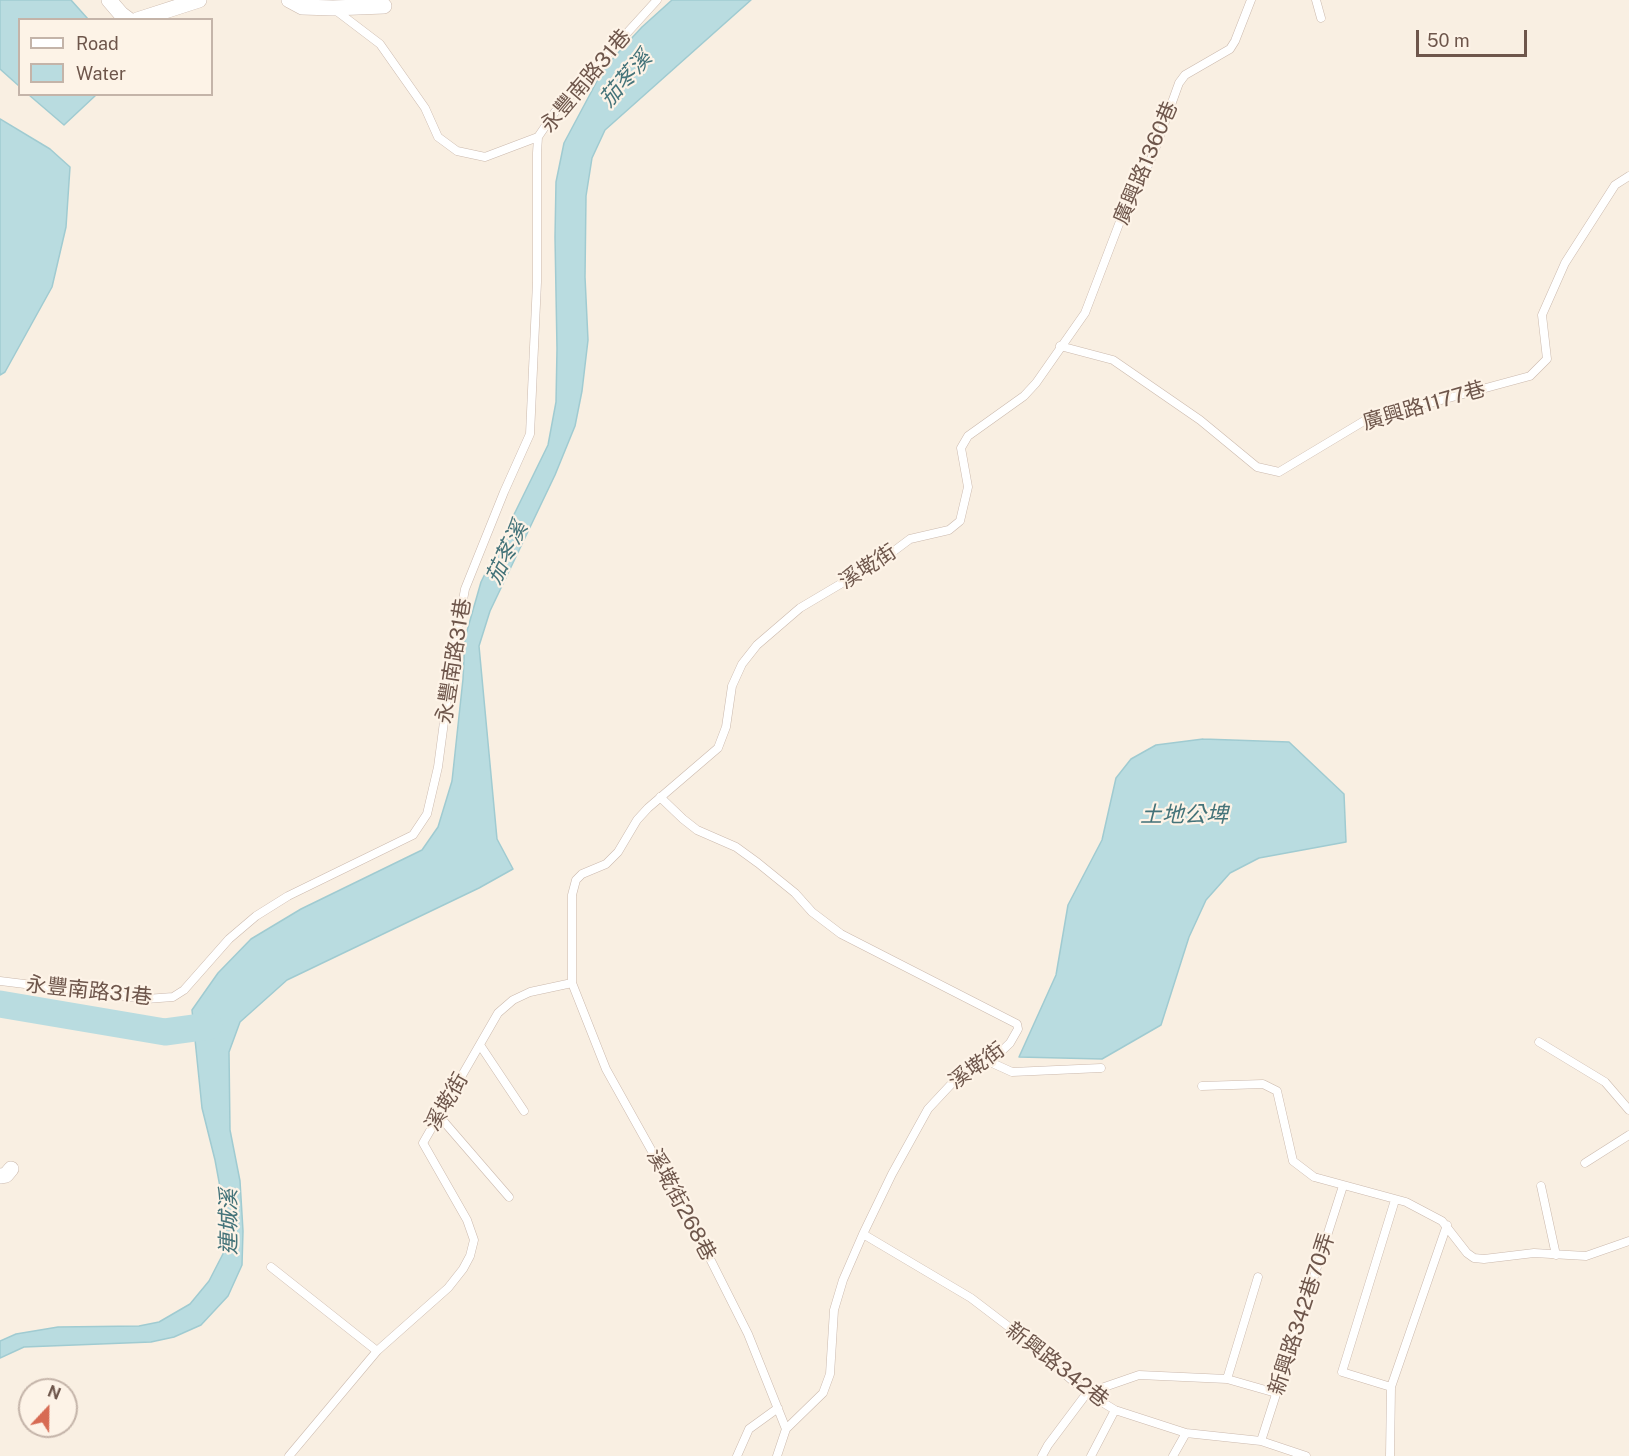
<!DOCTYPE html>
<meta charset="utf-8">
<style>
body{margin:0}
#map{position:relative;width:1629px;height:1456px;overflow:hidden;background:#f9efe2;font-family:"Public Sans",sans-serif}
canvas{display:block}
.legend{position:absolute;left:18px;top:18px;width:195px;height:78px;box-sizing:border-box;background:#fdf3e7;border:2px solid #c4b4a9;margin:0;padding:8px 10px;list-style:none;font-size:18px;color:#6e564b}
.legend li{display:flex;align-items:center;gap:12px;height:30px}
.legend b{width:30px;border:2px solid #c4b4a9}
.north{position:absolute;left:18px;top:1378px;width:60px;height:60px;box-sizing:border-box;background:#fdf3e7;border:2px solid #c4b4a9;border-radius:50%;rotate:22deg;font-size:16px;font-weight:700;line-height:24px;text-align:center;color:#6e564b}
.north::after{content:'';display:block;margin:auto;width:21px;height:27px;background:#d76b53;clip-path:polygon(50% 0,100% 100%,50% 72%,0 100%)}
.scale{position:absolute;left:1416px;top:30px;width:111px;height:27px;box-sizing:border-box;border:3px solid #6e564b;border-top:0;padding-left:8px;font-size:18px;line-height:21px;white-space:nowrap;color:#6e564b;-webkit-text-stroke:4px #fdf3e7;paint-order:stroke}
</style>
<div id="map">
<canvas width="1629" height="1456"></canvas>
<ul class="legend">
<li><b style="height:8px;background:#fff"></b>Road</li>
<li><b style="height:16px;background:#b9dce0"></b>Water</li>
</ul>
<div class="north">N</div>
<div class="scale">50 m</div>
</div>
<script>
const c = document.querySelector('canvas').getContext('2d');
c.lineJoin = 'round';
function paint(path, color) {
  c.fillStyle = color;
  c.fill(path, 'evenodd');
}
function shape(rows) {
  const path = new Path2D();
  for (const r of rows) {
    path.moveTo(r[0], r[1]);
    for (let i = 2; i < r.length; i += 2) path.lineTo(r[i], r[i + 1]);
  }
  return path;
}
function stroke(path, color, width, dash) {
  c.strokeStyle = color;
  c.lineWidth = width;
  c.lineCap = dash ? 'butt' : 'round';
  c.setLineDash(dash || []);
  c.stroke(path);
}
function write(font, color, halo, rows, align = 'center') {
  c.font = font + ' "Public Sans","Noto Sans TC",sans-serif';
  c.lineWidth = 4.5;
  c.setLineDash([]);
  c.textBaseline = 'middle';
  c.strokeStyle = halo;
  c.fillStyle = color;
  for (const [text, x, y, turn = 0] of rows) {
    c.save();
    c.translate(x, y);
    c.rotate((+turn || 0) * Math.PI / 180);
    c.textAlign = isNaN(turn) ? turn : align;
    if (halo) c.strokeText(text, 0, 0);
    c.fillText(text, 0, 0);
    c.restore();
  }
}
const water = shape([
 [0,0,71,0,88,19,20,20,19,86,0,69,0,0],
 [672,0,751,0,605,130,592,158,586,196,585,277,588,340,582,391,575,426,555,475,490,611,479,646,497,839,513,869,479,888,287,980,240,1022,229,1052,230,1130,240,1181,243,1231,242,1265,228,1296,201,1325,174,1337,151,1342,24,1347,0,1358,0,1341,16,1334,58,1327,139,1326,159,1322,190,1304,209,1281,227,1246,225,1214,215,1160,202,1108,192,1010,218,973,251,939,301,909,422,850,438,827,452,781,463,679,465,638,481,582,548,445,556,402,557,349,555,237,556,182,564,143,604,68,642,27,672,0],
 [29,95,96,95,64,125,29,95],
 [0,119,50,149,70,167,66,227,52,287,5,372,0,375,0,119],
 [1203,739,1289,742,1344,794,1346,842,1259,858,1230,873,1206,900,1189,937,1161,1025,1102,1059,1019,1057,1056,975,1068,905,1102,840,1116,778,1131,759,1156,745,1203,739]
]);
paint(water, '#b9dce0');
stroke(water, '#a0cbd1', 1.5);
stroke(shape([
 [0,1004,165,1032,209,1026]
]), '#b9dce0', 27);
const service = shape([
 [1316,0,1321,18],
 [334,9,380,44,425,108,438,137,457,151,485,157,538,137],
 [1060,346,1113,360,1200,420,1257,467,1279,472,1364,421,1530,376,1547,359,1542,315,1565,263,1615,185,1629,176],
 [660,797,683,819,697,830,736,847,758,863,795,893,812,912,841,934,1017,1024,1018,1029,1010,1043,990,1062,956,1079,928,1109,892,1174,863,1234,843,1280,834,1310,830,1374,823,1393,786,1429,777,1456],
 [0,981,146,999,173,997,184,990,229,939,256,916,288,896,413,835,427,814,438,767,453,654,465,589,504,492,530,434,537,282,537,153,538,137,555,112,657,0],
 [1539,1042,1605,1082,1629,1110],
 [480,1045,524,1111],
 [990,1062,1012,1072,1101,1068],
 [1202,1086,1263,1084,1277,1091,1293,1161,1314,1177,1406,1202,1442,1221,1467,1253,1474,1258,1484,1259,1534,1253,1586,1256,1629,1241],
 [439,1116,509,1197],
 [1585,1163,1629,1135],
 [1541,1186,1556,1255],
 [863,1234,971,1298,1013,1330,1087,1393,1115,1410,1186,1433,1261,1441,1306,1456],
 [271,1267,377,1351],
 [1227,1379,1258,1277],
 [1391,1387,1342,1372,1395,1200],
 [786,1429,748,1334,692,1223,606,1069,572,983,572,895,576,880,582,874,606,864,618,852,637,820,648,808,718,748,726,727,732,686,742,664,757,645,800,608,886,557,910,539,949,530,960,521,968,487,961,448,968,436,1024,396,1036,383,1085,313,1124,211,1142,179,1154,152,1179,83,1185,75,1230,49,1235,41,1251,0],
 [1261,1441,1343,1186],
 [289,1456,377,1351,448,1288,463,1269,470,1256,474,1240,467,1220,423,1143,498,1013,513,1000,530,992,572,983],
 [737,1456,749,1429,778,1408],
 [1042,1456,1048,1445,1087,1393,1139,1375,1227,1379,1276,1393],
 [1091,1456,1115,1410],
 [1173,1456,1186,1433],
 [1390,1456,1391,1387,1447,1225]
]);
const minor = shape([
 [109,0,121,14,129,20],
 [289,0,302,7,333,8,384,6],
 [137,20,199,0],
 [0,1176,6,1175,11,1169]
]);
stroke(service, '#cbb9ad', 9);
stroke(minor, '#cbb9ad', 16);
stroke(service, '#fff', 8);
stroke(minor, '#fff', 15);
write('21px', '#6e564b', '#fdf3e7', [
 ["永豐南路31巷",586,81,-50],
 ["廣興路1360巷",1146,163,-67],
 ["廣興路1177巷",1424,406,-16],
 ["溪墘街",868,567,-33],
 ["永豐南路31巷",454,661,-81],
 ["永豐南路31巷",89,991,6],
 ["溪墘街",977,1066,-36],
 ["溪墘街",447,1102,-60],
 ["溪墘街268巷",681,1205,62],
 ["新興路342巷70弄",1302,1314,-72],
 ["新興路342巷",1057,1365,38]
]);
write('italic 22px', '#447379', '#fdf3e7', [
 ["茄苳溪",626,79,-49],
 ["茄苳溪",507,553,-64],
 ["土地公埤",1184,815],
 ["連城溪",229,1222,-90]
]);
</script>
